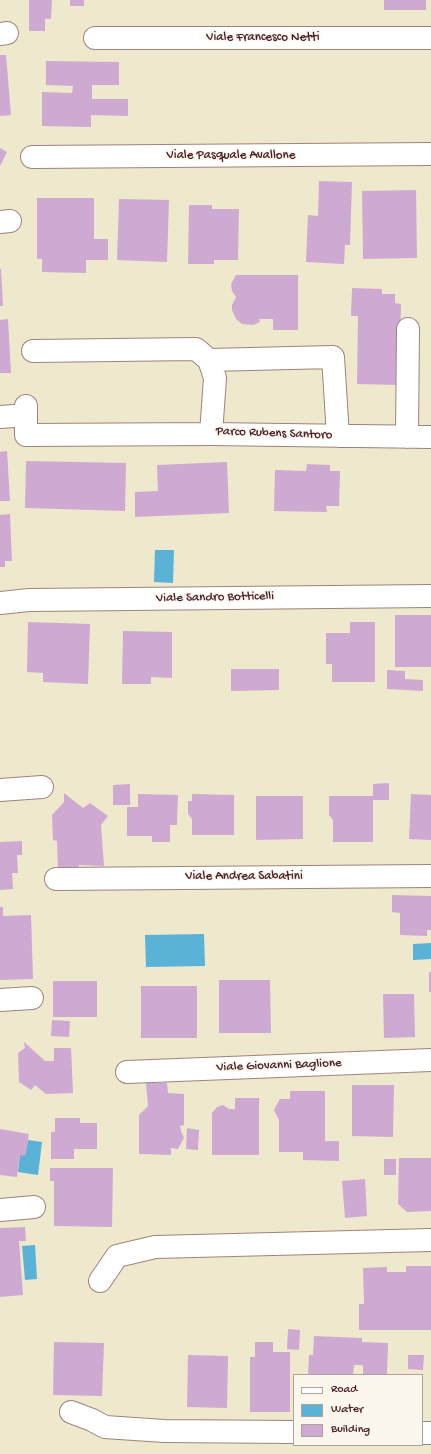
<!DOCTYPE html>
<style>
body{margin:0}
#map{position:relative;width:431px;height:1454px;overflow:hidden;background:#eee8cc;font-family:"Gochi Hand",sans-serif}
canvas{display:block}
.legend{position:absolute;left:293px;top:1374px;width:130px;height:72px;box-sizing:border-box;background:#fbf7ec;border:1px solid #b4a19f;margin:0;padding:5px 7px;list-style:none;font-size:12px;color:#4a1f2b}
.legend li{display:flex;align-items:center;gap:8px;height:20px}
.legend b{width:20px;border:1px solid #b4a19f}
</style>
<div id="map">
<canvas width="431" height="1454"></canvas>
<ul class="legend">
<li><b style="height:5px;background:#fff"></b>Road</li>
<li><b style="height:11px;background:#5ab2d7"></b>Water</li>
<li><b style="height:11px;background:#ceaad3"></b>Building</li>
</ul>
</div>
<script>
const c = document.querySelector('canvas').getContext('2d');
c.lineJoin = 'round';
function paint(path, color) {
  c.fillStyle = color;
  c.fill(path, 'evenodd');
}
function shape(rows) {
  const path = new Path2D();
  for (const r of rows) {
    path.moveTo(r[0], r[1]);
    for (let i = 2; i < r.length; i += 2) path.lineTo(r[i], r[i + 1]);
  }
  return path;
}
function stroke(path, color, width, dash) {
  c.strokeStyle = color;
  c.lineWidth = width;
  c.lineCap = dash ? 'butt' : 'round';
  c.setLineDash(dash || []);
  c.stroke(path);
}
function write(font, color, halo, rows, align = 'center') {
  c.font = font + ' "Gochi Hand",sans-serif';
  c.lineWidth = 3;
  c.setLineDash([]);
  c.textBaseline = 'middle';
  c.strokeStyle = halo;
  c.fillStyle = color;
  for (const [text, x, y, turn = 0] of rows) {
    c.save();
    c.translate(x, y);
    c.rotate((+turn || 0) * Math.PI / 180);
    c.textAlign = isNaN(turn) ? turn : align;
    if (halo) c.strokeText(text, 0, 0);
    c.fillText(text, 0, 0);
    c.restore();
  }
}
paint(shape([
 [155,550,174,550,173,583,154,582],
 [204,934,205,966,146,967,145,935],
 [431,943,431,959,413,960,413,944],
 [28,1140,42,1142,38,1175,18,1172,20,1155,25,1155],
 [35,1245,37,1279,25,1280,22,1246]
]), '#5ab2d7');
paint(shape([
 [29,0,52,0,51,19,45,19,45,31,29,31],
 [70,0,84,0,84,6,70,6],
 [384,0,426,0,426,10,384,10],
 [0,55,6,55,11,115,0,116],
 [46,61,119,62,119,85,92,85,92,99,128,99,128,116,91,115,91,127,42,126,42,92,72,93,73,86,46,85],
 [0,148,7,152,0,166],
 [319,181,352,182,350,245,345,245,344,264,306,262,308,215,318,216],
 [416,190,417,258,363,259,362,191],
 [37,198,94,198,94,239,108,239,108,260,86,260,86,273,42,272,42,259,37,259],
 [119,199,169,200,167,262,117,260],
 [189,205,212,205,212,209,239,209,238,260,214,260,214,264,188,264],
 [0,269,1,269,3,306,0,306],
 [236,275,298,275,298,330,273,330,273,319,259,319,260,322,253,325,242,324,236,319,232,310,232,305,236,297,232,291,231,284],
 [352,288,382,289,382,294,395,294,395,303,401,304,399,385,357,384,358,316,351,316],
 [8,319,11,373,0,373,0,320],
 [7,451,10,501,0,501,0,452],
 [26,461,126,463,125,511,25,508],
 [227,462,229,513,135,517,135,492,158,491,157,465],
 [307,464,330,465,330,471,340,471,339,506,326,506,327,512,274,511,275,470,306,471],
 [10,514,12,561,5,561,5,567,0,567,0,515],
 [395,615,431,615,431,667,395,667],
 [28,622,90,624,88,684,43,682,43,673,27,672],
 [350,622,375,622,375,682,332,682,332,664,326,664,326,633,350,633],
 [123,631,172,632,172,678,151,677,151,684,122,684],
 [231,669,279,669,279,690,231,691],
 [387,670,405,671,405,679,423,680,423,691,387,689],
 [389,783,389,800,373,800,373,842,333,842,333,820,329,815,329,796,373,796,373,784],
 [130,784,130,805,113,805,113,785],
 [64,793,83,808,90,803,108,816,101,825,104,866,79,865,78,872,58,870,57,841,53,840,52,815,64,802],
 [138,794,178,795,177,825,170,825,170,842,152,842,152,836,127,836,127,807,138,807],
 [192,794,234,795,234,835,192,835,192,819,188,814,188,801,192,801],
 [411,794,431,795,431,840,409,839],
 [256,796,303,796,303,839,256,840],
 [22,841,22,855,17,855,18,873,12,873,13,889,0,890,0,842],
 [392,895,431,896,431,930,427,930,427,936,400,935,400,913,392,912],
 [0,907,3,907,3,916,31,915,33,979,0,980],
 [429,972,431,972,431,992,429,992],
 [219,980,270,980,271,1033,219,1033],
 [53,981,97,981,97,1017,53,1017],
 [141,986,197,986,197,1038,141,1038],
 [383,994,414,994,415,1037,384,1038],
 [52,1020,70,1021,69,1037,51,1036],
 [24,1042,45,1061,54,1061,54,1048,71,1048,73,1093,46,1094,35,1085,31,1090,19,1082,18,1053,25,1048],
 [146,1083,167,1083,168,1093,184,1094,184,1125,180,1126,181,1131,184,1138,178,1149,171,1148,171,1155,139,1154,139,1115,148,1106],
 [352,1085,394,1085,393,1137,352,1136],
 [290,1091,325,1091,325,1141,339,1141,339,1161,303,1160,303,1152,279,1152,279,1120,274,1110,280,1099,290,1099],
 [235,1098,259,1098,259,1155,212,1155,212,1113,217,1107,223,1105,229,1109,235,1109],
 [55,1118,80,1118,80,1123,97,1123,97,1149,74,1149,74,1159,51,1159,51,1132,55,1132],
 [187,1128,199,1130,198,1150,186,1149],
 [0,1129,29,1134,25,1156,20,1155,17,1177,0,1175],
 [399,1158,431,1158,431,1211,407,1212,398,1204],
 [384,1159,396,1159,396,1175,384,1175],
 [50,1168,113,1168,112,1227,54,1226,54,1181,50,1181],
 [365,1179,367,1216,345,1218,342,1181],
 [25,1227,26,1241,19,1241,23,1295,0,1297,0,1228],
 [406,1266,431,1266,431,1330,359,1330,359,1304,364,1304,363,1268,387,1267,387,1272,406,1272],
 [288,1329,300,1330,299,1350,287,1349],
 [314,1336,362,1338,362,1342,388,1343,387,1375,363,1375,363,1365,354,1365,353,1375,308,1375,309,1355,313,1355],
 [54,1342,104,1343,102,1396,53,1395],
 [255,1342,273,1342,273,1352,290,1352,290,1412,250,1412,250,1357,255,1357],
 [188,1355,228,1356,227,1408,187,1407],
 [408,1355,424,1355,423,1370,408,1369]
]), '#ceaad3');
const minor = shape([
 [0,34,7,33],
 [95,38,431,38],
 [32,157,431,154],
 [0,222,10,221],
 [33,351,196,349,209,360,215,378,211,434],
 [209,360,333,357,338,436],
 [26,406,26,435,211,434,431,437],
 [0,417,14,416],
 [407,437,408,329],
 [0,603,29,600,431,596],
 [0,790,42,787],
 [56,879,431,876],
 [0,1000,32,998],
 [127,1072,431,1060],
 [0,1210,34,1207],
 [100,1281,117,1256,155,1247,431,1240],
 [71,1412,92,1420,105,1427,164,1431,294,1432],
 [422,1433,431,1433]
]);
stroke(minor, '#9c847c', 24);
stroke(minor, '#fff', 22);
write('13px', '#4a1f2b', '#fbf7ec', [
 ["Viale Francesco Netti",263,38],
 ["Viale Pasquale Avallone",231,156],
 ["Parco Rubens Santoro",274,434,2],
 ["Viale Sandro Botticelli",215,598,-1],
 ["Viale Andrea Sabatini",244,877],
 ["Viale Giovanni Baglione",279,1066,-2]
]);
</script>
